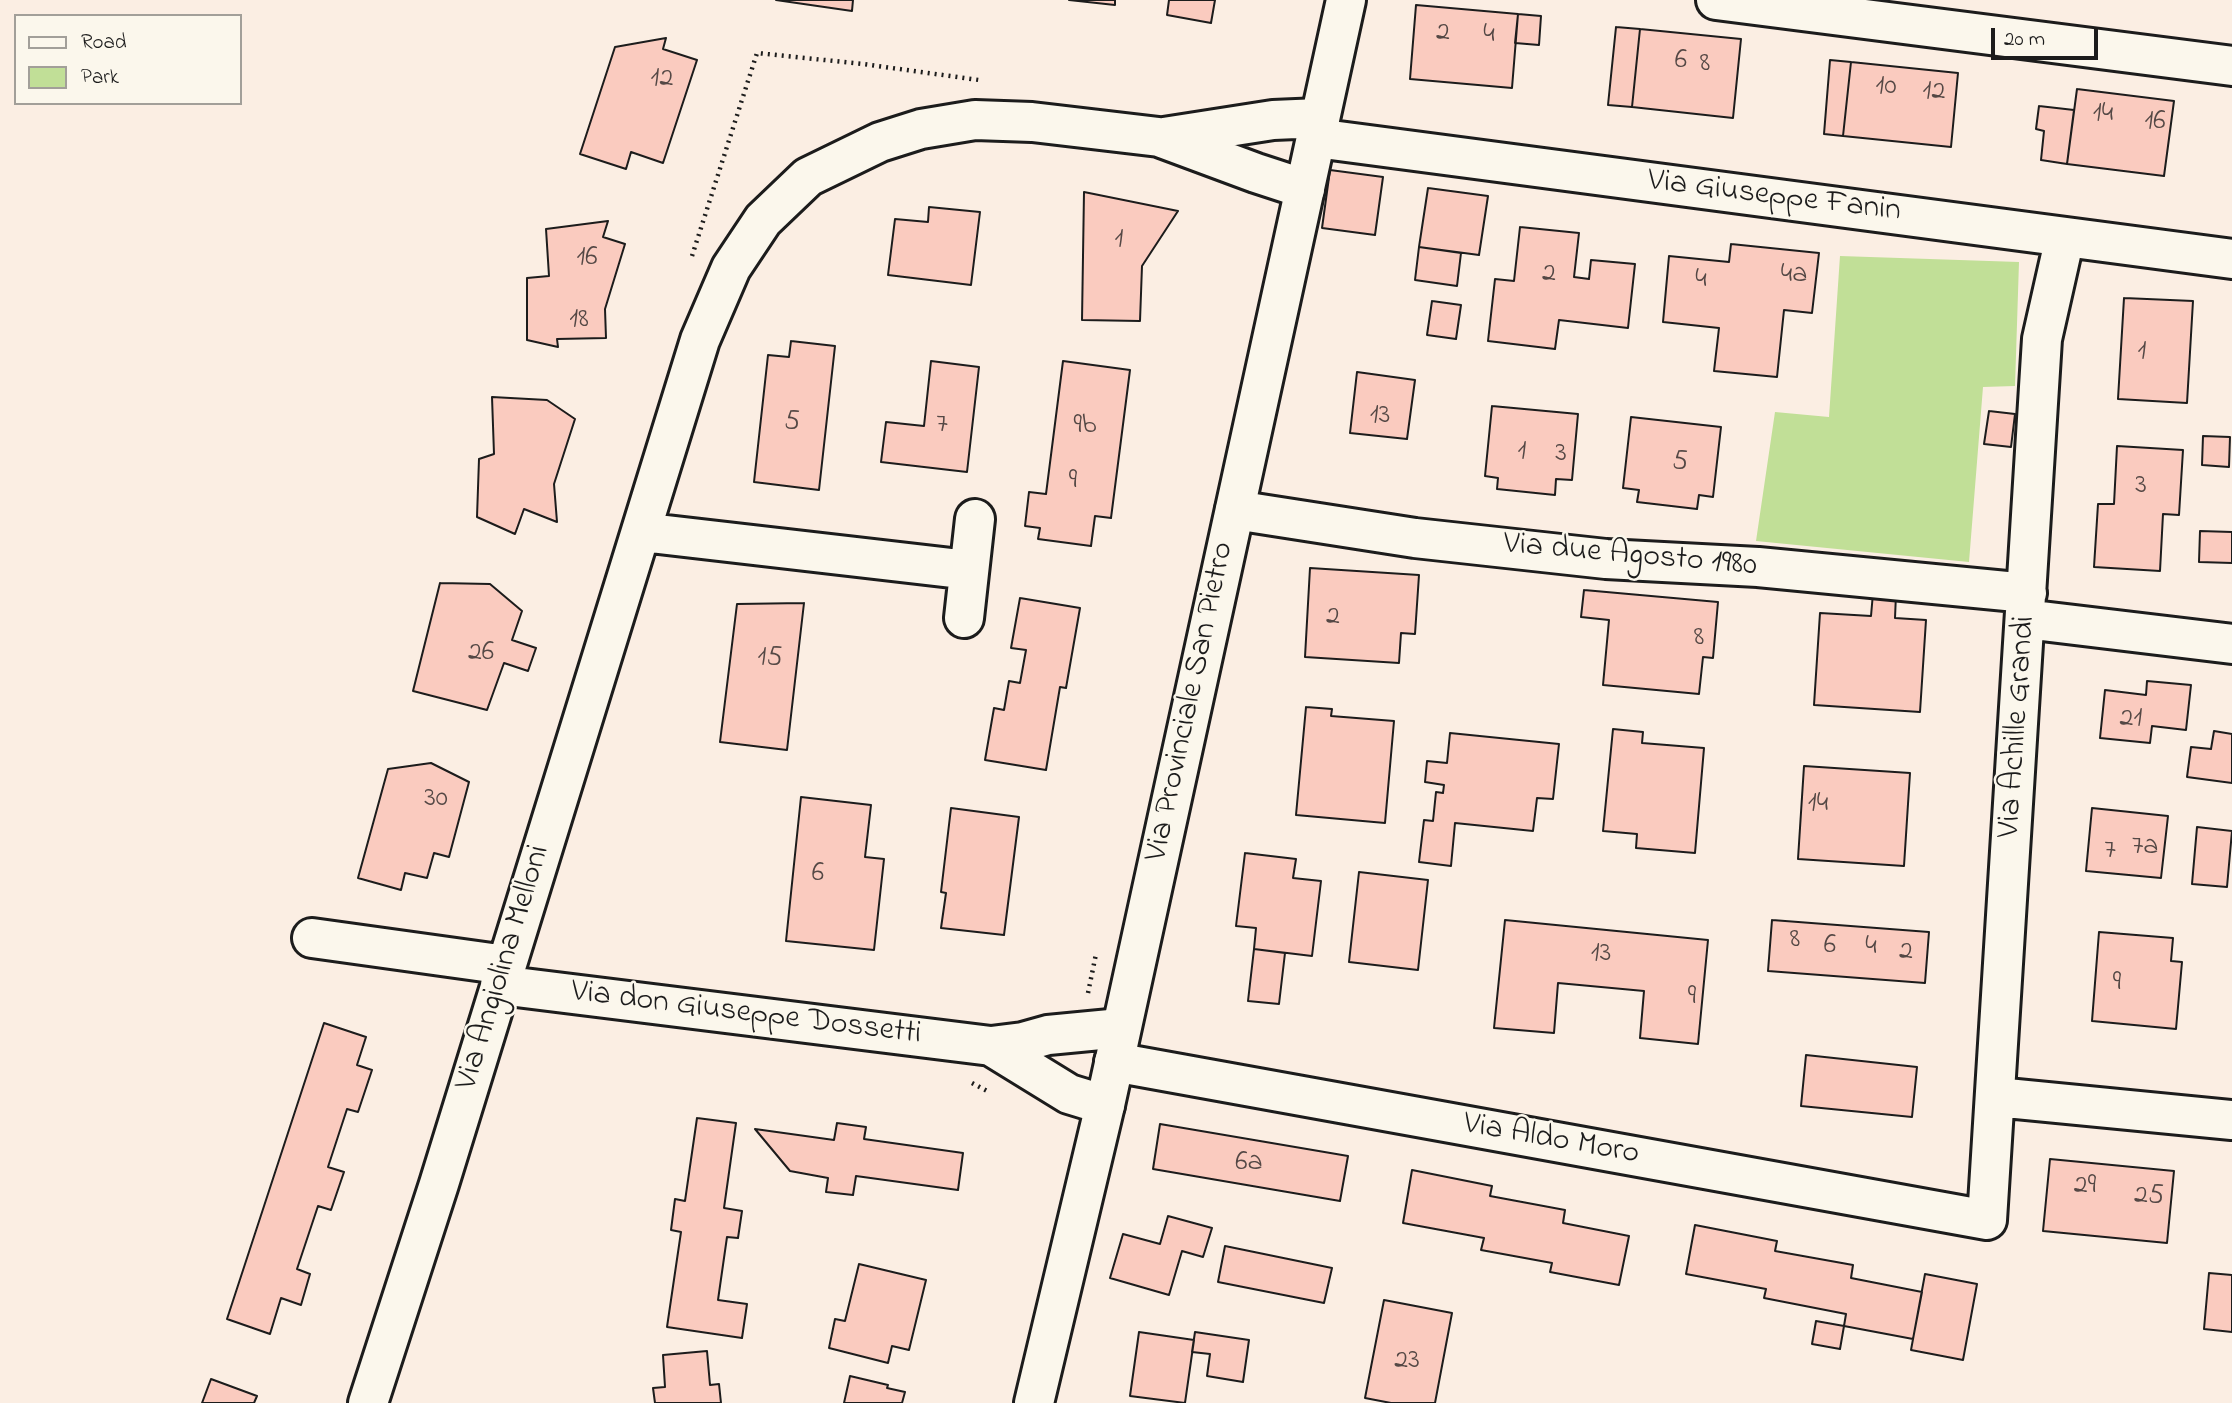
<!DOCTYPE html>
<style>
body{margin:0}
#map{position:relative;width:2232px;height:1403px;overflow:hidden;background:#fbeee3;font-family:"Indie Flower",sans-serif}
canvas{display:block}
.legend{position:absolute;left:14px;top:14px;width:228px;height:91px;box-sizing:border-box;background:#fbf7ec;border:2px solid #a29f99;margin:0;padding:9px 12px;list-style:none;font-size:21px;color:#1c1c1c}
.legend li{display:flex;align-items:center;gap:14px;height:35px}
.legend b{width:35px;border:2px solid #a29f99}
.scale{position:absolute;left:1991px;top:28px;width:107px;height:32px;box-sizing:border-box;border:4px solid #1c1c1c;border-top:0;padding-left:9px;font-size:21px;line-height:24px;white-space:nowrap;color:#1c1c1c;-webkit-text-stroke:5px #fbf7ec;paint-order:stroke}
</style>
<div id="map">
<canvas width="2232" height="1403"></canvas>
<ul class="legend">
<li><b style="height:9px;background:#fbf7ec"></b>Road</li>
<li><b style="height:19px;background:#c1df97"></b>Park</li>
</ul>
<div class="scale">20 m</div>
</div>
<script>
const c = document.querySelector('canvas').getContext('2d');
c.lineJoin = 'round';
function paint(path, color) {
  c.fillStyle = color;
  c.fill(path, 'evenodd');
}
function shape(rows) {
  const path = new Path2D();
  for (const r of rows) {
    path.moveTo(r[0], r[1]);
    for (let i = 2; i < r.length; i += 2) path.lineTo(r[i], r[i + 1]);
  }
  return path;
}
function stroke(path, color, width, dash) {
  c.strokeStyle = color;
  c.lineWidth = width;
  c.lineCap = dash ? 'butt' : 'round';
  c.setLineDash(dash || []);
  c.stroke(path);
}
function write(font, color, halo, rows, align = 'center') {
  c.font = font + ' "Indie Flower",sans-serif';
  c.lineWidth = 5;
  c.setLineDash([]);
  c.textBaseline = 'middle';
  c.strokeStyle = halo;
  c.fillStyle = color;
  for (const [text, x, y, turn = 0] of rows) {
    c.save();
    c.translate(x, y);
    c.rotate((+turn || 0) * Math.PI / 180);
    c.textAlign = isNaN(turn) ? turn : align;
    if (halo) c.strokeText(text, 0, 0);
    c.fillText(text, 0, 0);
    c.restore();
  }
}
paint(shape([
 [1840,256,2019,262,2015,386,1983,387,1969,562,1756,541,1775,412,1829,417]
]), '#c1df97');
const building = shape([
 [776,0,853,0,852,11,776,0],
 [1069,0,1115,0,1115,5,1069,0],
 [1169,0,1215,0,1211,23,1167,15,1169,0],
 [1416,5,1518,14,1512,88,1410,79,1416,5],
 [1518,14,1541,16,1539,45,1515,43,1518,14],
 [1616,27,1640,29,1632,107,1608,105,1616,27],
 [1640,29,1741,39,1733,118,1632,107,1640,29],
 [666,38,663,49,697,60,663,163,631,152,626,169,580,154,615,47,666,38],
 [1830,60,1851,62,1843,136,1824,134,1830,60],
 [1851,62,1958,73,1951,147,1843,136,1851,62],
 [2077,89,2174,101,2164,176,2067,164,2077,89],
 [2039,106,2074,110,2067,164,2041,160,2044,131,2036,129,2039,106],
 [1330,170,1383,177,1375,235,1322,228,1330,170],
 [1428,188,1488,196,1479,255,1419,247,1428,188],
 [1084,192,1178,211,1142,266,1140,321,1082,320,1084,192],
 [929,207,980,212,971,285,888,275,895,219,928,222,929,207],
 [608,221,603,237,625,244,605,309,606,338,557,339,558,347,527,340,527,278,549,276,546,229,608,221],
 [1520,227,1579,233,1574,277,1589,279,1591,260,1635,264,1628,328,1559,320,1555,349,1488,341,1495,279,1514,281,1520,227],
 [1731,244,1819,253,1812,313,1784,310,1777,377,1714,371,1719,328,1663,322,1669,256,1729,262,1731,244],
 [1419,247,1461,253,1457,286,1415,280,1419,247],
 [2124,298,2193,301,2187,403,2118,399,2124,298],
 [1432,301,1461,305,1456,339,1427,335,1432,301],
 [791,341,835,346,819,490,754,482,768,355,789,357,791,341],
 [931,361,979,367,967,472,881,462,886,422,924,426,931,361],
 [1063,361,1130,370,1111,518,1095,516,1091,546,1038,539,1040,528,1025,526,1029,492,1046,494,1063,361],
 [1357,372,1415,380,1407,439,1350,433,1357,372],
 [492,397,547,400,575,419,554,484,557,522,524,509,515,534,477,517,479,459,494,454,492,397],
 [1492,406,1578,414,1572,480,1556,479,1555,495,1497,489,1498,478,1485,476,1492,406],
 [1989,411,2015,414,2011,447,1984,444,1989,411],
 [1631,417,1721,427,1713,497,1699,495,1697,509,1637,502,1639,490,1623,488,1631,417],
 [2203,436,2230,437,2229,467,2202,465,2203,436],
 [2117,446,2183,450,2179,515,2163,514,2160,571,2094,567,2098,504,2114,504,2117,446],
 [2200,531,2232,532,2232,563,2199,562,2200,531],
 [1310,568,1419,575,1415,634,1401,633,1399,663,1305,657,1310,568],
 [440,583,490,584,522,611,512,640,536,648,528,671,504,663,487,710,413,691,440,583],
 [1584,590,1718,602,1713,658,1703,657,1699,694,1603,685,1609,620,1581,617,1584,590],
 [1873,593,1896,594,1895,618,1926,620,1920,712,1814,705,1820,613,1871,616,1873,593],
 [1020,598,1080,608,1066,688,1060,687,1046,770,985,760,994,708,1004,710,1009,681,1020,683,1026,650,1011,648,1020,598],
 [804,603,787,750,720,742,737,604,804,603],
 [2147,681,2191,685,2186,730,2152,726,2150,743,2100,738,2105,690,2146,695,2147,681],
 [1306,707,1332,709,1331,716,1394,721,1385,823,1296,815,1306,707],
 [1613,729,1643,732,1642,743,1704,748,1695,853,1636,848,1637,834,1603,831,1613,729],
 [2214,731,2232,734,2232,783,2187,777,2191,747,2211,749,2214,731],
 [1450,733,1559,744,1553,799,1537,798,1533,831,1455,823,1451,866,1419,862,1424,820,1433,821,1436,792,1443,793,1444,785,1425,782,1427,761,1447,763,1450,733],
 [431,763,469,782,449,857,434,853,427,878,405,873,401,890,358,878,388,769,431,763],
 [1804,766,1910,773,1904,866,1798,859,1804,766],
 [801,797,871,805,865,857,884,859,874,950,786,941,801,797],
 [951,808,1019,817,1004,935,941,928,946,893,941,892,951,808],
 [2092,808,2168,816,2161,878,2086,871,2092,808],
 [2197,827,2232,831,2227,887,2192,884,2197,827],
 [1245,853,1296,859,1293,878,1321,881,1312,956,1254,949,1256,928,1236,926,1245,853],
 [1359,872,1428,880,1418,970,1349,962,1359,872],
 [1505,920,1708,940,1698,1044,1640,1038,1644,991,1558,983,1554,1033,1494,1028,1505,920],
 [1772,920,1929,932,1925,983,1768,971,1772,920],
 [2099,932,2173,938,2171,961,2182,962,2176,1029,2092,1021,2099,932],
 [1254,949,1285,953,1279,1004,1248,1001,1254,949],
 [324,1023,366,1037,357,1065,372,1070,358,1112,347,1109,328,1167,344,1172,331,1210,318,1206,297,1269,310,1274,301,1305,281,1298,270,1334,227,1319,324,1023],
 [1806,1055,1917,1067,1912,1117,1801,1106,1806,1055],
 [697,1118,736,1123,724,1208,742,1211,738,1238,727,1237,718,1300,747,1304,742,1338,667,1327,681,1232,671,1230,675,1199,685,1201,697,1118],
 [837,1123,866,1127,864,1139,963,1153,958,1190,856,1176,853,1195,826,1192,828,1178,790,1171,755,1129,834,1140,837,1123],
 [1160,1124,1348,1156,1340,1201,1153,1169,1160,1124],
 [2050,1159,2174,1171,2167,1243,2043,1231,2050,1159],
 [1412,1170,1492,1186,1490,1196,1565,1210,1563,1223,1629,1236,1619,1285,1550,1272,1552,1263,1481,1250,1484,1238,1403,1223,1412,1170],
 [1168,1216,1212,1228,1203,1257,1182,1251,1169,1295,1110,1278,1123,1234,1160,1244,1168,1216],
 [1695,1225,1777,1241,1775,1251,1853,1265,1851,1278,1922,1292,1913,1339,1844,1326,1846,1314,1764,1298,1766,1289,1686,1274,1695,1225],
 [1225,1246,1332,1268,1324,1303,1218,1282,1225,1246],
 [859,1264,926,1280,909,1350,892,1346,888,1363,829,1348,835,1319,845,1321,859,1264],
 [2209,1273,2232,1275,2232,1332,2204,1329,2209,1273],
 [1925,1274,1977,1284,1963,1360,1911,1350,1925,1274],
 [1384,1300,1452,1313,1435,1403,1391,1403,1365,1398,1384,1300],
 [1816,1321,1844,1326,1840,1349,1812,1344,1816,1321],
 [1139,1332,1194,1340,1185,1403,1130,1396,1139,1332],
 [1195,1332,1249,1340,1243,1382,1207,1376,1210,1354,1192,1352,1195,1332],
 [707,1351,710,1385,719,1384,721,1403,655,1403,653,1388,665,1387,663,1355,707,1351],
 [850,1376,888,1385,887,1388,905,1392,902,1403,844,1403,850,1376],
 [211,1379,257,1396,254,1403,202,1403,211,1379]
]);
paint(building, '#facbbf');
stroke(building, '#1c1c1c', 2);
const minor = shape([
 [1716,0,2232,66],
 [1164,137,1273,120,1320,118],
 [1316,138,2232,259],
 [1235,510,1415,538,1606,559,1758,567,2027,593],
 [641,532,969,570],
 [964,618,975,519],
 [2025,619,2232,644],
 [312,938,506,965],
 [500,985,991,1046],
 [1114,1062,1987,1220,2042,339,2065,237],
 [1996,1097,2232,1120],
 [1105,1105,1069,1094,991,1046,1023,1042,1048,1035,1121,1028],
 [368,1403,439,1184,700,340,731,268,763,220,808,177,880,142,921,129,975,120,1032,122,1159,137,1256,173,1305,189]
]);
const major = shape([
 [1034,1403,1105,1105,1346,0]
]);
stroke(minor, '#1c1c1c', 44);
stroke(major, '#1c1c1c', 44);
stroke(shape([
 [692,256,757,53,863,64,979,80],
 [1088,993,1096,954],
 [972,1083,989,1092]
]), '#1c1c1c', 4.5, [2, 5]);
stroke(minor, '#fbf7ec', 38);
stroke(major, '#fbf7ec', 38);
write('28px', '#544845', null, [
 ["2",1443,34],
 ["4",1489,36],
 ["6",1681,62],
 ["8",1705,65],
 ["12",662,80],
 ["10",1886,88],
 ["12",1934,93],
 ["14",2103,115],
 ["16",2155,123],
 ["1",1119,241],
 ["16",587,259],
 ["2",1549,275],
 ["4a",1794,276],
 ["4",1701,281],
 ["18",579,321],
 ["1",2142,353],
 ["13",1380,417],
 ["5",792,423],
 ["7",942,426],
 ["9b",1085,427],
 ["1",1522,453],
 ["3",1561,455],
 ["5",1680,463],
 ["9",1073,482],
 ["3",2141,487],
 ["2",1333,618],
 ["8",1699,639],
 ["26",481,654],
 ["15",770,659],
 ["21",2131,720],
 ["30",436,800],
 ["14",1818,805],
 ["7a",2145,848],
 ["7",2110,852],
 ["6",818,875],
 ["8",1795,941],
 ["6",1830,947],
 ["4",1871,948],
 ["2",1906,953],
 ["13",1601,955],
 ["9",2117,984],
 ["9",1692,998],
 ["6a",1249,1164],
 ["29",2085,1187],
 ["25",2149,1197],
 ["23",1407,1362]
]);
write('32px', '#1c1c1c', '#fbf7ec', [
 ["Via Giuseppe Fanin",1774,198,7],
 ["Via due Agosto 1980",1630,557,5],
 ["Via Provinciale San Pietro",1192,702,-78],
 ["Via Achille Grandi",2019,727,-86],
 ["Via Angiolina Melloni",505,968,-73],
 ["Via don Giuseppe Dossetti",746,1015,7],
 ["Via Aldo Moro",1551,1141,10]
]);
</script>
